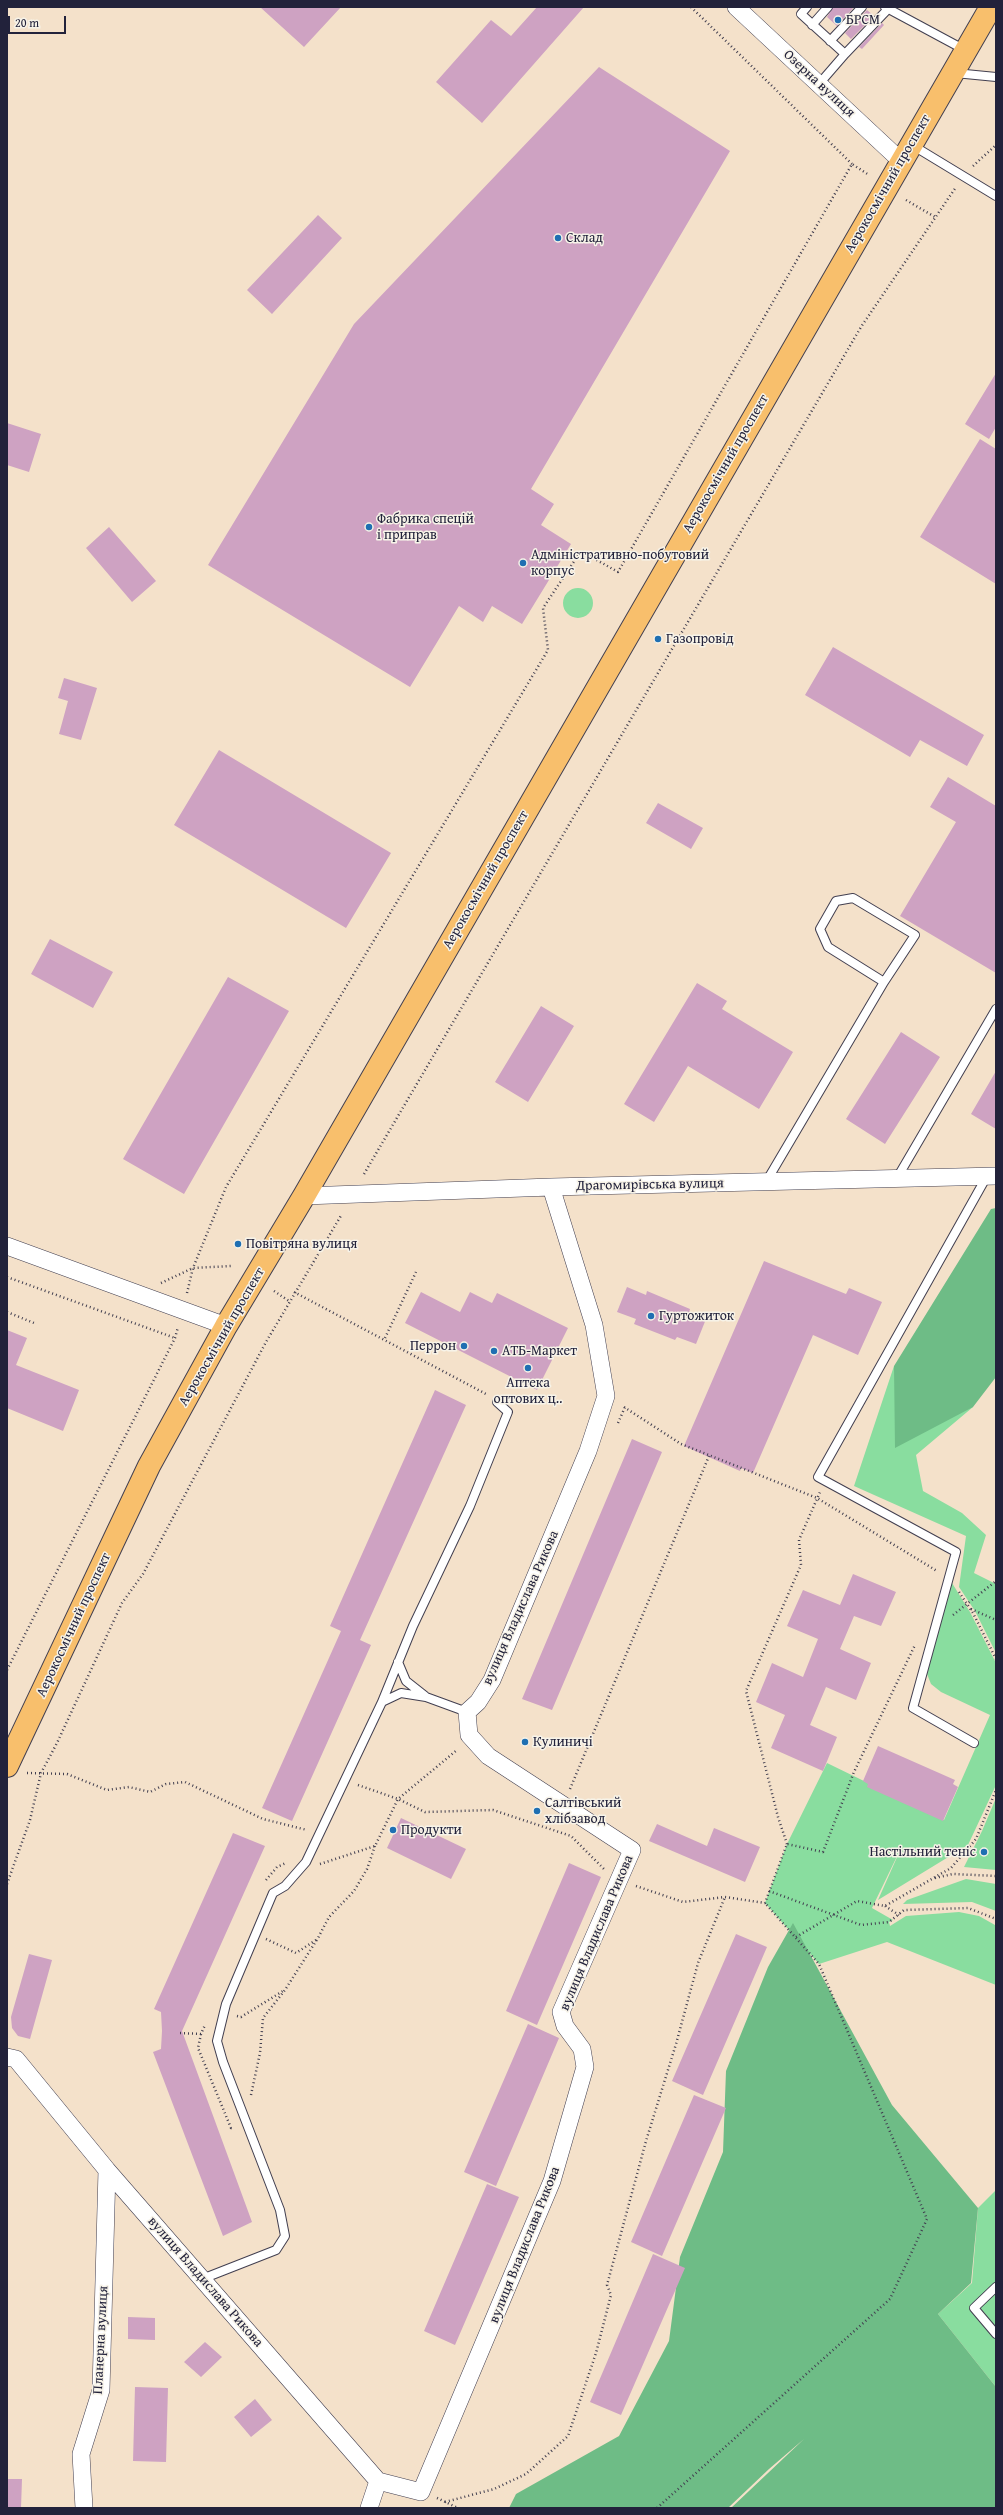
<!DOCTYPE html>
<meta charset="utf-8">
<style>
body{margin:0}
#map{position:relative;width:1003px;height:2515px;overflow:hidden;background:#f4e1ca;font-family:"Gentium Book Plus",serif}
canvas{display:block}
.frame{position:absolute;inset:0;border:8px solid #22223b;pointer-events:none}
.scale{position:absolute;left:8px;top:16px;width:58px;height:18px;box-sizing:border-box;border:2px solid #22223b;border-top:0;padding-left:5px;font-size:12px;line-height:14px;white-space:nowrap;color:#22223b;-webkit-text-stroke:3px #f7f3e8;paint-order:stroke}
</style>
<div id="map">
<canvas width="1003" height="2515"></canvas>
<div class="frame"></div>
<div class="scale">20 m</div>
</div>
<script>
const c = document.querySelector('canvas').getContext('2d');
c.lineJoin = 'round';
function paint(path, color) {
  c.fillStyle = color;
  c.fill(path, 'evenodd');
}
function shape(rows) {
  const path = new Path2D();
  for (const r of rows) {
    if (r.length === 3) {
      path.moveTo(r[0] + r[2], r[1]);
      path.arc(r[0], r[1], r[2], 0, 2 * Math.PI);
      continue;
    }
    path.moveTo(r[0], r[1]);
    for (let i = 2; i < r.length; i += 2) path.lineTo(r[i], r[i + 1]);
  }
  return path;
}
function stroke(path, color, width, dash) {
  c.strokeStyle = color;
  c.lineWidth = width;
  c.lineCap = dash ? 'butt' : 'round';
  c.setLineDash(dash || []);
  c.stroke(path);
}
function write(font, color, halo, rows, align = 'center') {
  c.font = font + ' "Gentium Book Plus",serif';
  c.lineWidth = 3;
  c.setLineDash([]);
  c.textBaseline = 'middle';
  c.strokeStyle = halo;
  c.fillStyle = color;
  for (const [text, x, y, turn = 0] of rows) {
    c.save();
    c.translate(x, y);
    c.rotate((+turn || 0) * Math.PI / 180);
    c.textAlign = isNaN(turn) ? turn : align;
    if (halo) c.strokeText(text, 0, 0);
    c.fillText(text, 0, 0);
    c.restore();
  }
}
paint(shape([
 [578,603,15],
 [894,1366,973,1407,916,1455,923,1491,962,1513,986,1535,974,1573,996,1584,996,1653,975,1611,959,1587,966,1536,854,1486],
 [952,1583,970,1612,996,1663,996,1785,968,1845,878,1900,902,1846,872,1908,893,1920,889,1922,890,1926,906,1916,959,1912,979,1916,995,1925,996,1985,887,1942,819,1964,765,1903,787,1844,827,1763,944,1820,990,1715,941,1692,931,1684,927,1674],
 [996,1798,996,1870,964,1867,982,1831],
 [966,1879,996,1884,996,1911,972,1902,903,1904,907,1900],
 [996,2190,996,2387,938,2314,972,2283,978,2208]
]), '#89dd9f');
paint(shape([
 [996,1208,996,1377,973,1407,895,1448,894,1366,991,1209],
 [793,1923,892,2105,978,2208,971,2283,938,2314,996,2387,996,2508,731,2508,804,2439,769,2469,728,2508,509,2508,516,2494,619,2436,669,2341,680,2257,723,2152,726,2071,768,1967]
]), '#6ebc86');
paint(shape([
 [260,7,341,7,304,47],
 [537,7,584,7,482,123,436,82,491,20,511,36],
 [833,7,854,7,837,26,827,17],
 [867,10,874,16,851,39,845,33],
 [882,23,884,25,862,49,859,47],
 [599,67,730,151,531,489,554,504,541,525,571,544,522,624,492,606,483,622,459,606,410,687,208,565,354,324],
 [318,215,342,238,272,314,247,290],
 [996,373,996,427,989,439,965,424],
 [7,423,41,434,29,472,7,465],
 [980,439,996,449,996,584,920,537],
 [109,527,156,581,132,602,86,548],
 [833,647,984,735,967,766,920,740,910,757,805,695],
 [64,678,97,688,81,740,59,734,68,701,58,698],
 [219,750,391,853,346,928,174,825],
 [948,777,996,806,996,973,900,916,956,822,930,807],
 [658,803,703,828,691,849,646,823],
 [50,939,113,972,93,1008,31,974],
 [228,977,289,1011,184,1194,123,1159],
 [697,983,727,1001,722,1009,793,1052,759,1109,688,1066,654,1122,624,1104],
 [541,1006,574,1026,528,1102,495,1082],
 [901,1032,940,1057,885,1144,846,1119],
 [996,1071,996,1129,971,1114],
 [764,1261,846,1294,849,1288,882,1302,858,1355,813,1335,753,1473,741,1468,740,1471,684,1446],
 [627,1287,646,1295,647,1291,690,1309,689,1313,706,1319,696,1344,677,1337,675,1340,634,1324,636,1319,617,1312],
 [421,1292,460,1312,470,1292,492,1303,497,1293,568,1328,537,1390,405,1323],
 [7,1330,27,1338,16,1365,79,1390,63,1431,7,1408],
 [435,1390,466,1405,360,1640,371,1645,292,1821,262,1808,341,1631,330,1626],
 [632,1439,662,1452,552,1710,522,1699],
 [853,1574,896,1592,881,1626,854,1616,840,1649,871,1663,856,1700,826,1687,810,1725,837,1737,823,1771,771,1748,785,1715,756,1702,772,1663,803,1677,818,1639,787,1626,803,1590,840,1605],
 [878,1746,955,1780,953,1784,958,1787,943,1821,867,1787,868,1784,863,1781],
 [401,1818,466,1849,451,1879,387,1848],
 [657,1824,707,1846,714,1828,760,1847,745,1882,649,1841],
 [233,1833,265,1846,182,2031,252,2222,223,2236,153,2052,161,2049,162,2031,161,2012,154,2009],
 [569,1863,601,1877,537,2025,506,2011],
 [736,1934,767,1947,703,2095,672,2081],
 [29,1954,52,1960,30,2039,18,2036,12,2028,11,2017],
 [528,2024,559,2038,496,2186,464,2172],
 [694,2095,726,2108,662,2256,631,2242],
 [487,2184,519,2197,455,2345,424,2331],
 [653,2254,685,2268,621,2415,590,2402],
 [128,2317,155,2318,155,2340,128,2339],
 [205,2342,222,2357,201,2377,184,2362],
 [135,2387,168,2388,166,2462,133,2461],
 [255,2399,272,2420,251,2437,234,2417],
 [7,2479,22,2479,21,2508,7,2508]
]), '#cea2c2');
const lane = shape([
 [807,7,801,14,845,54,819,84],
 [885,7,965,50],
 [812,25,828,7],
 [830,41,862,7],
 [845,54,888,9],
 [955,73,996,77],
 [912,145,996,196],
 [897,1178,996,1009],
 [766,1182,884,982,915,935,853,898,836,901,820,929,828,947,884,982],
 [398,1662,406,1681,425,1696],
 [382,1702,413,1626,470,1506,508,1412,497,1402],
 [974,1743,913,1708,956,1552,818,1477,987,1176],
 [202,2279,276,2250,285,2236,280,2210,223,2062,217,2041,226,2004,273,1893,285,1886,306,1862,382,1702,401,1693,426,1697,467,1712],
 [996,2287,974,2308,996,2334]
]);
const street = shape([
 [736,7,901,161],
 [304,1196,551,1187,996,1176],
 [7,1246,226,1326],
 [7,2057,16,2059,107,2170,378,2481,421,2492,552,2181,585,2067,582,2049,565,2026,561,2012,632,1850,488,1756,469,1735,467,1712,478,1702,492,1680,588,1451,606,1396,594,1325,551,1187],
 [84,2508,81,2454,101,2390,107,2170],
 [369,2508,378,2481]
]);
const highway = shape([
 [7,1766,149,1466,226,1326,304,1196,991,7]
]);
stroke(lane, '#423f50', 10);
stroke(street, '#423f50', 18);
stroke(highway, '#423f50', 24);
stroke(shape([
 [691,7,852,164],
 [973,166,996,145],
 [906,200,935,217],
 [364,1174,861,327,956,187],
 [7,1277,175,1338],
 [161,1283,193,1268,231,1266],
 [274,1291,289,1301],
 [294,1292,486,1394],
 [187,1293,193,1268,226,1187,548,650,543,608,581,551,618,572,852,164,869,175],
 [7,1312,34,1323],
 [385,1338,416,1272],
 [624,1407,681,1444,817,1498,937,1571],
 [618,1423,625,1407],
 [959,1592,973,1613,996,1659],
 [971,1609,996,1620],
 [953,1615,996,1581],
 [7,1670,175,1338,178,1327],
 [27,1773,67,1774,107,1790,129,1787,150,1792,166,1784,185,1782,263,1819,307,1830],
 [358,1785,398,1799,425,1812,493,1810,571,1836,604,1869],
 [570,1789,709,1456],
 [787,1844,778,1817,746,1691,801,1565,799,1540,820,1492],
 [320,1864,375,1846,398,1799,457,1750],
 [935,1878,953,1874,996,1876],
 [266,1880,277,1867,286,1863],
 [7,1884,30,1820,41,1773,57,1743,122,1603,143,1574,266,1342,342,1214],
 [636,1886,683,1902,725,1897,765,1903,787,1844,823,1852,854,1772,915,1645],
 [769,1891,861,1925,889,1922,904,1910,968,1908,996,1919],
 [885,1906,899,1915],
 [796,1937,857,1901,885,1906,951,1868,976,1839,996,1790],
 [266,1939,296,1953,316,1940],
 [237,2016,241,2017,283,1991],
 [180,2033,201,2034,205,2025],
 [201,2034,198,2048,231,2128,233,2126],
 [251,2095,260,2053,263,2018,285,1990,318,1938,329,1917,354,1891,367,1869,375,1846],
 [437,2498,458,2508],
 [445,2502,494,2489,526,2474,568,2436,596,2353,611,2295,607,2285,646,2141,676,2044,698,1963,725,1897],
 [657,2508,890,2299,927,2219,819,1964,765,1903]
]), '#423f50', 2.5, [1, 3]);
stroke(lane, '#fff', 8);
stroke(street, '#fff', 17);
stroke(highway, '#f8bf6c', 22);
for (const [x, y, r, color] of [
 [838,20,4,"#1f6fb2"],
 [558,238,4,"#1f6fb2"],
 [369,527,4,"#1f6fb2"],
 [523,563,4,"#1f6fb2"],
 [658,639,4,"#1f6fb2"],
 [238,1244,4,"#1f6fb2"],
 [651,1316,4,"#1f6fb2"],
 [464,1346,4,"#1f6fb2"],
 [494,1351,4,"#1f6fb2"],
 [528,1368,4,"#1f6fb2"],
 [525,1742,4,"#1f6fb2"],
 [537,1811,4,"#1f6fb2"],
 [393,1830,4,"#1f6fb2"],
 [984,1852,4,"#1f6fb2"]
]) {
  const dot = new Path2D();
  dot.arc(x, y, r, 0, 2 * Math.PI);
  c.fillStyle = color;
  c.fill(dot);
  stroke(dot, '#f7f3e8', 1.5);
}
write('14px', '#22223b', '#f7f3e8', [
 ["БРСМ",846,20],
 ["Склад",566,238],
 ["Фабрика спецій",377,519],
 ["і приправ",377,535],
 ["Адміністративно-побутовий",531,555],
 ["корпус",531,571],
 ["Газопровiд",666,639],
 ["Повітряна вулиця",246,1244],
 ["Гуртожиток",659,1316],
 ["Перрон",456,1346,"right"],
 ["АТБ-Маркет",502,1351],
 ["Аптека",528,1383,"center"],
 ["оптових ц‥",528,1399,"center"],
 ["Кулиничі",533,1742],
 ["Салтівський",545,1803],
 ["хлібзавод",545,1819],
 ["Продукти",401,1830],
 ["Настільний теніс",976,1852,"right"]
], 'left');
write('14px', '#22223b', '#f7f3e8', [
 ["Озерна вулиця",819,84,43],
 ["Аерокосмічний проспект",888,184,-60],
 ["Аерокосмічний проспект",726,464,-60],
 ["Аерокосмічний проспект",486,880,-60],
 ["Драгомирівська вулиця",650,1185,-1],
 ["Аерокосмічний проспект",222,1337,-60],
 ["вулиця Владислава Рикова",521,1608,-66],
 ["Аерокосмічний проспект",74,1625,-65],
 ["вулиця Владислава Рикова",597,1933,-67],
 ["вулиця Владислава Рикова",525,2245,-68],
 ["вулиця Владислава Рикова",205,2282,49],
 ["Планерна вулиця",101,2340,-87]
]);
</script>
